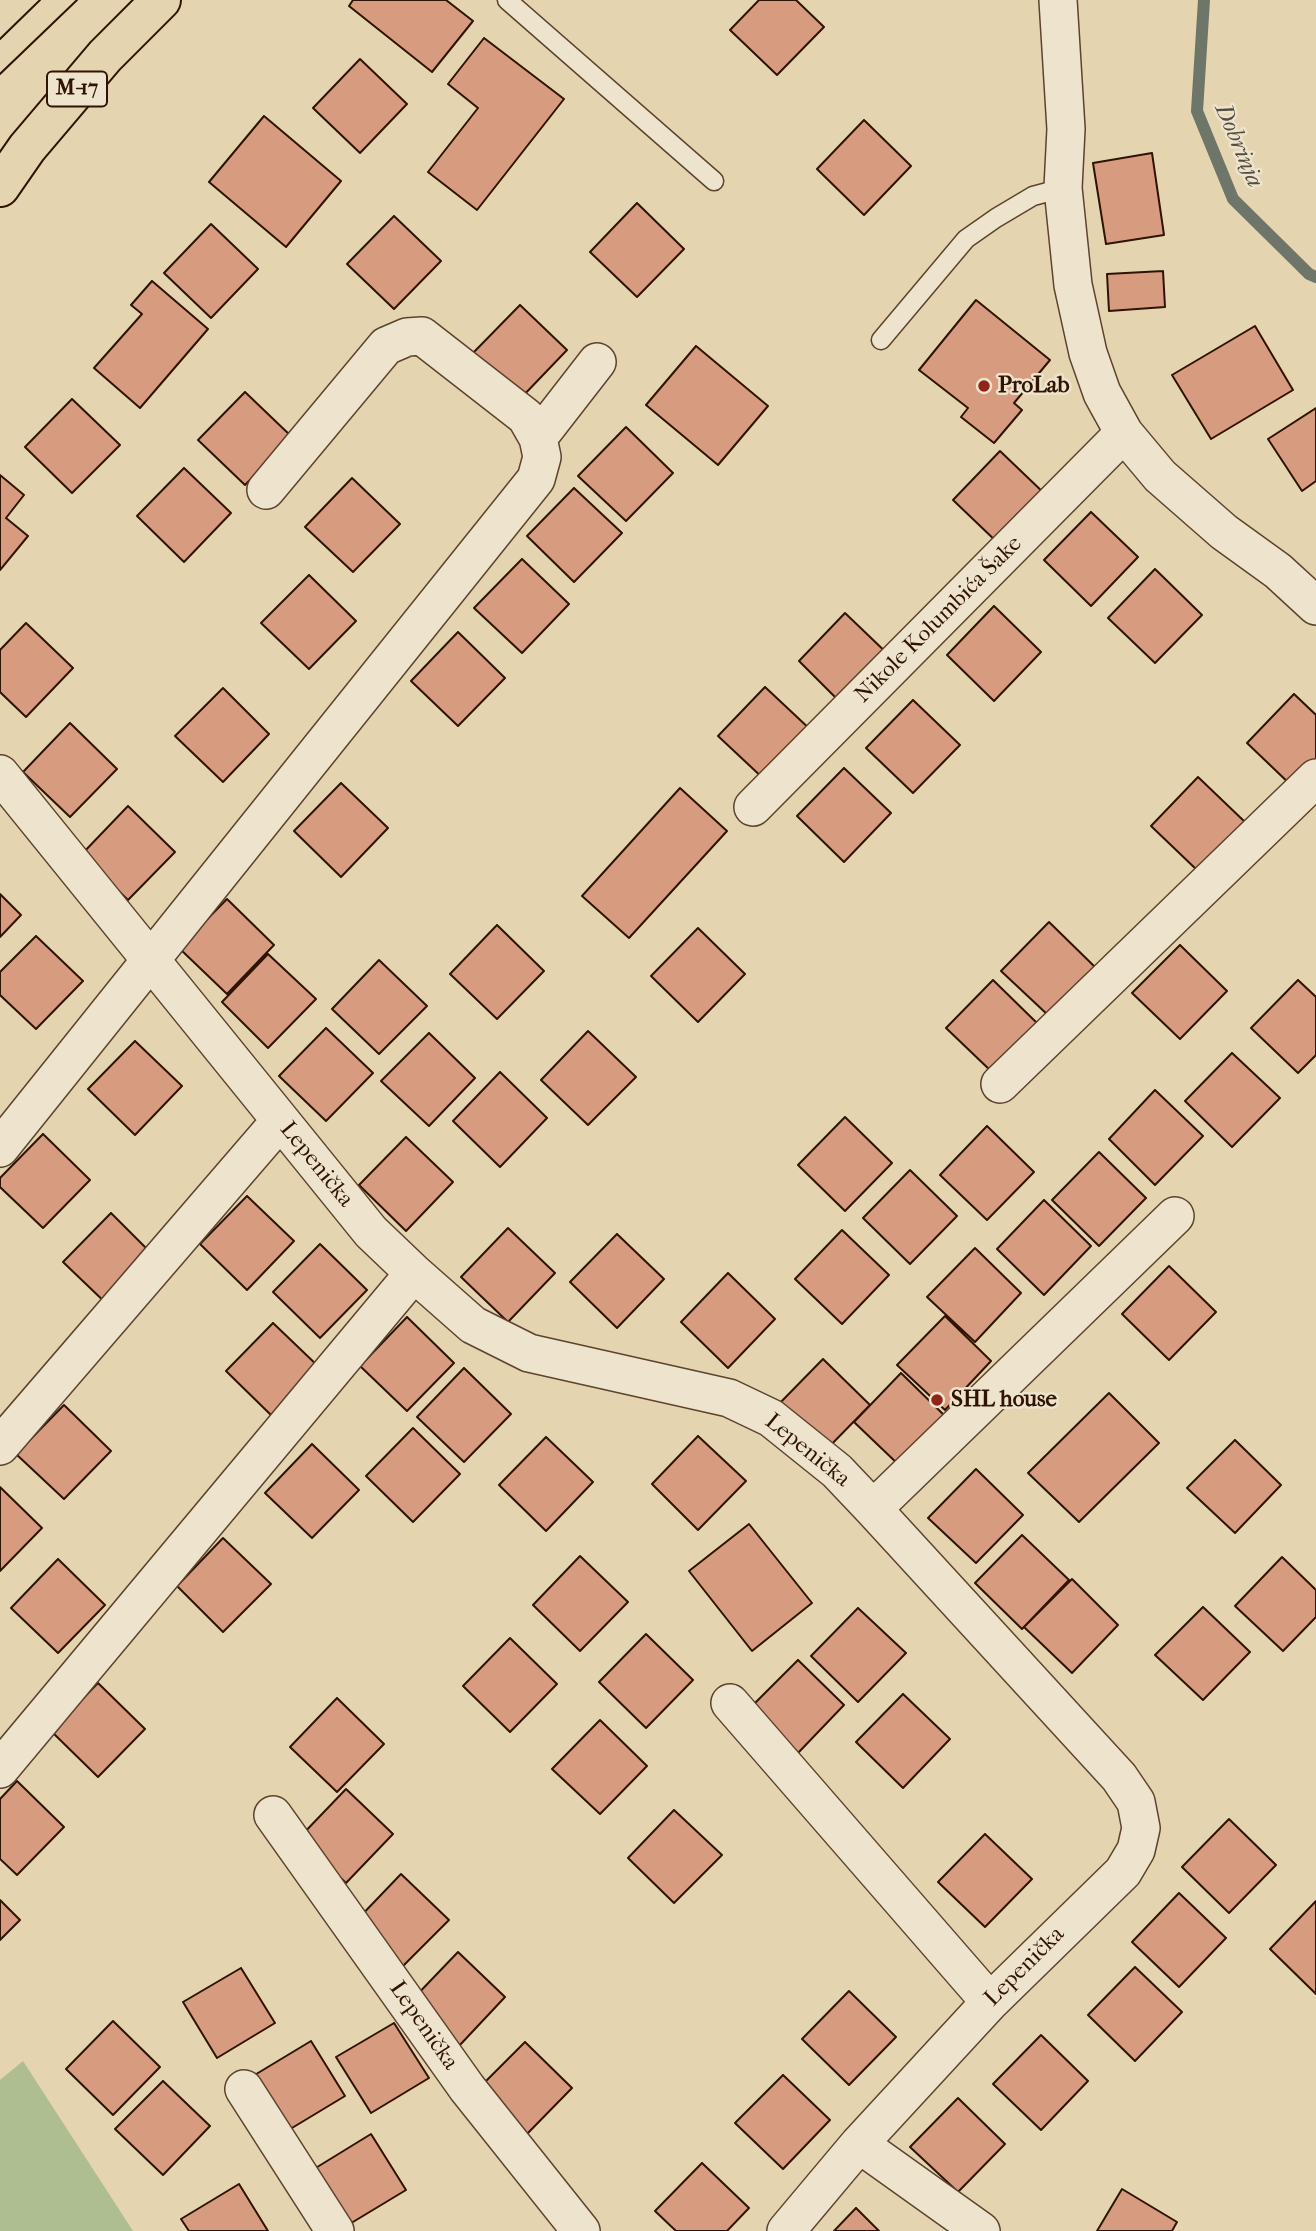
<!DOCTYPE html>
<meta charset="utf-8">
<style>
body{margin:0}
canvas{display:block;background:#e5d4b0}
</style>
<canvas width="1316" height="2231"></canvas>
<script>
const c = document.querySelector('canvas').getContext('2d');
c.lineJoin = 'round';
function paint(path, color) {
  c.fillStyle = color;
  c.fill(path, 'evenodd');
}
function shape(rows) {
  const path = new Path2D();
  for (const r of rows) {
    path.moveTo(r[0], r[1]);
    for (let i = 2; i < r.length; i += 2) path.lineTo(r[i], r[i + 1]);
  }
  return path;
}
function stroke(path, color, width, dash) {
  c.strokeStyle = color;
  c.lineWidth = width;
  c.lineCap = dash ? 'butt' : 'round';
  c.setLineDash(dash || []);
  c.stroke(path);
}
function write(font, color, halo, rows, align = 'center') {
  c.font = font + ' "IM FELL French Canon",serif';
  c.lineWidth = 5;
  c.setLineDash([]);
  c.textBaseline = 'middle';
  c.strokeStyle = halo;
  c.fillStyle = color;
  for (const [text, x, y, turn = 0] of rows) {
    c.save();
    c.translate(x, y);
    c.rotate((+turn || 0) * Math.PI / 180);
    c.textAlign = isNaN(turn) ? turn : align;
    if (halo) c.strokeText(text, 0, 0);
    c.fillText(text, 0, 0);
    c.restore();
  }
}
paint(shape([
 [23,2061,133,2231,0,2231,0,2080]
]), '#afbe90');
stroke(shape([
 [1204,0,1197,111,1233,199,1309,274,1316,277]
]), '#6d7668', 12);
const building = shape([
 [353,0,446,0,473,21,432,72,349,6,353,0],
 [759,0,796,0,824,27,777,75,730,30,759,0],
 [484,38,564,99,477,210,428,172,478,108,448,84,484,38],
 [360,59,407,104,360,153,313,108,360,59],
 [264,116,341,181,286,247,209,182,264,116],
 [864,120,911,166,864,215,817,169,864,120],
 [1152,153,1164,235,1106,244,1093,163,1152,153],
 [637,203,684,249,637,297,590,252,637,203],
 [394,216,441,261,394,309,347,264,394,216],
 [211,224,258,269,211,318,164,273,211,224],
 [1163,271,1165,307,1109,311,1107,274,1163,271],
 [152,281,208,329,140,408,94,368,142,314,131,305,152,281],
 [976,300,1050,360,1014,403,1022,410,994,443,961,417,968,408,919,370,976,300],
 [520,305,567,350,520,399,473,353,520,305],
 [1255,326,1293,390,1211,439,1172,375,1255,326],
 [696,346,768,406,718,465,646,405,696,346],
 [245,392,292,437,245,485,198,440,245,392],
 [72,399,120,445,72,493,25,447,72,399],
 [1316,408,1316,481,1302,491,1268,439,1316,408],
 [626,427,673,473,626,521,578,476,626,427],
 [1000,451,1047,496,1000,545,953,500,1000,451],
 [184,468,231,513,184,562,137,516,184,468],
 [0,475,24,495,6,518,28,536,0,570,0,475],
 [352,478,400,524,353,572,305,527,352,478],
 [574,488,622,533,574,582,527,536,574,488],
 [1091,512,1138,557,1091,606,1044,560,1091,512],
 [522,559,569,604,522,653,474,608,522,559],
 [1155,569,1202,615,1155,663,1108,618,1155,569],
 [309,575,356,621,309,669,261,623,309,575],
 [994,606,1041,652,994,701,947,655,994,606],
 [845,613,893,659,845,707,799,661,845,613],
 [26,623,73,668,26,717,0,692,0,650,26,623],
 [458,632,505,678,458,726,411,681,458,632],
 [765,687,813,732,766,781,718,736,765,687],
 [223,688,269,734,223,782,175,736,223,688],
 [1294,694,1316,715,1316,766,1294,788,1247,743,1294,694],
 [913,700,960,745,913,793,866,748,913,700],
 [70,723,117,769,70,817,23,772,70,723],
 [844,768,891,813,844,862,797,816,844,768],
 [1198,777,1245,822,1198,871,1151,826,1198,777],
 [341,783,388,828,341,877,294,831,341,783],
 [680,788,727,831,629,938,582,896,680,788],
 [128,806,175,852,128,900,81,855,128,806],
 [0,894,21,915,0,937,0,894],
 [227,899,274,945,227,994,179,948,227,899],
 [1049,922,1095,967,1049,1016,1001,971,1049,922],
 [497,925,544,971,497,1019,450,974,497,925],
 [698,928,745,974,698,1022,651,976,698,928],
 [36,936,83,981,36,1029,0,995,0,972,36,936],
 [1180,945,1227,991,1180,1039,1132,993,1180,945],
 [268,954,316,999,268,1048,222,1002,268,954],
 [379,960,427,1006,379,1054,332,1009,379,960],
 [993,980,1040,1026,993,1073,946,1028,993,980],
 [1298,980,1316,997,1316,1055,1298,1073,1251,1028,1298,980],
 [326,1028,373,1073,326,1121,279,1076,326,1028],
 [588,1031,636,1077,588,1125,541,1080,588,1031],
 [429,1033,475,1078,429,1126,381,1081,429,1033],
 [135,1041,182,1086,135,1135,88,1089,135,1041],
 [1232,1053,1280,1098,1232,1147,1185,1101,1232,1053],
 [500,1072,547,1118,500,1167,453,1121,500,1072],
 [1155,1090,1203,1136,1155,1185,1109,1139,1155,1090],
 [845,1117,892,1163,845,1211,798,1165,845,1117],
 [987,1126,1034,1172,987,1220,940,1175,987,1126],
 [43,1134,90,1180,43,1228,0,1187,0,1178,43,1134],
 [406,1137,453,1182,406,1231,359,1185,406,1137],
 [1099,1152,1146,1198,1099,1246,1052,1200,1099,1152],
 [910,1170,957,1216,910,1264,863,1218,910,1170],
 [247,1196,294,1241,247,1290,200,1244,247,1196],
 [1044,1200,1091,1246,1044,1295,997,1249,1044,1200],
 [111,1213,157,1259,111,1308,63,1262,111,1213],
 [508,1228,555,1273,508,1322,461,1277,508,1228],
 [842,1230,889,1275,842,1324,795,1279,842,1230],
 [617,1234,664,1279,617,1328,570,1282,617,1234],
 [320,1244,367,1290,320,1338,273,1292,320,1244],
 [975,1248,1021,1293,975,1342,927,1297,975,1248],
 [1169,1266,1216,1312,1169,1360,1122,1314,1169,1266],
 [728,1273,775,1319,728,1368,681,1322,728,1273],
 [945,1316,991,1361,945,1410,897,1365,945,1316],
 [407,1317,454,1363,407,1411,360,1366,407,1317],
 [273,1323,320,1368,273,1417,226,1371,273,1323],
 [823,1359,870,1405,823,1453,776,1407,823,1359],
 [464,1368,511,1414,464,1462,417,1417,464,1368],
 [901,1373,948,1419,901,1467,854,1422,901,1373],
 [1109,1393,1159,1443,1079,1522,1028,1473,1109,1393],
 [64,1405,111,1451,64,1499,16,1454,64,1405],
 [413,1428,460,1474,413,1522,366,1476,413,1428],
 [698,1436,746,1481,698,1530,652,1484,698,1436],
 [546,1437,593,1482,546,1531,499,1485,546,1437],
 [1235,1440,1281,1485,1235,1533,1187,1488,1235,1440],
 [312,1444,359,1490,312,1538,265,1493,312,1444],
 [976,1469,1023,1515,976,1563,928,1518,976,1469],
 [0,1487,42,1528,0,1571,0,1487],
 [749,1524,812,1603,752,1651,689,1571,749,1524],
 [1022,1535,1069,1580,1022,1629,975,1583,1022,1535],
 [223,1538,271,1584,223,1632,177,1586,223,1538],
 [580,1556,628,1602,580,1651,533,1605,580,1556],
 [1282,1557,1316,1590,1316,1617,1283,1651,1235,1606,1282,1557],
 [58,1559,105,1605,58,1653,11,1608,58,1559],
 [1072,1579,1118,1625,1072,1673,1024,1627,1072,1579],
 [1203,1607,1250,1652,1203,1700,1155,1655,1203,1607],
 [858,1608,906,1653,858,1702,811,1656,858,1608],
 [646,1634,693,1680,646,1728,599,1682,646,1634],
 [510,1638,557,1684,510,1732,463,1686,510,1638],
 [798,1660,844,1705,798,1753,750,1708,798,1660],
 [98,1683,145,1729,98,1777,51,1731,98,1683],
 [903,1694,950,1739,903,1788,856,1742,903,1694],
 [337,1698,384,1744,337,1792,290,1747,337,1698],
 [600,1720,647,1766,600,1814,552,1769,600,1720],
 [17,1781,64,1827,17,1875,0,1859,0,1799,17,1781],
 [346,1789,393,1834,346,1883,299,1838,346,1789],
 [674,1810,722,1855,674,1903,628,1858,674,1810],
 [1229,1819,1276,1865,1229,1913,1182,1867,1229,1819],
 [985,1834,1032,1879,985,1927,938,1882,985,1834],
 [401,1874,449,1920,401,1968,355,1922,401,1874],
 [1179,1893,1226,1938,1179,1987,1132,1942,1179,1893],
 [0,1900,20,1920,0,1940,0,1900],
 [1316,1901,1316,1994,1270,1949,1316,1901],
 [458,1952,505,1997,459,2046,411,2001,458,1952],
 [1135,1967,1182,2012,1135,2061,1088,2015,1135,1967],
 [241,1968,275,2023,217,2058,183,2002,241,1968],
 [849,1991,896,2037,849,2085,802,2039,849,1991],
 [113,2021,160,2067,113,2115,66,2069,113,2021],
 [394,2023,429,2078,371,2113,336,2057,394,2023],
 [1041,2035,1088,2081,1041,2130,993,2084,1041,2035],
 [311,2041,345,2096,287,2131,253,2076,311,2041],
 [525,2042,572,2088,525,2136,477,2090,525,2042],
 [783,2075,830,2120,783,2169,735,2123,783,2075],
 [163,2081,210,2126,163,2175,115,2129,163,2081],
 [958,2098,1005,2144,958,2192,910,2147,958,2098],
 [371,2134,406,2190,348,2225,314,2169,371,2134],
 [702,2163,749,2208,727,2231,676,2231,655,2211,702,2163],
 [239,2184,268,2231,189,2231,181,2219,239,2184],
 [1122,2189,1177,2222,1172,2231,1097,2231,1122,2189],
 [856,2208,879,2231,834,2231,856,2208]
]);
paint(building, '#d79c80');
stroke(building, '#2f1303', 2);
const lane = shape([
 [507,0,714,181],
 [881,340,966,239,996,218,1033,196,1063,188]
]);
const street = shape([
 [1058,0,1066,129,1063,188,1073,285,1088,353,1102,393,1124,433,1160,476,1224,532,1278,571,1316,606],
 [538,438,597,362],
 [0,774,371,1232,414,1273,473,1325,529,1353,729,1398,771,1418,837,1471,873,1509,1119,1777,1136,1802,1141,1828,1136,1850,1123,1872,990,2002,859,2144,786,2231],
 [753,807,1124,433],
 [1000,1084,1316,778],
 [0,1148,536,479,542,457,538,438,526,417,422,336,407,337,386,346,266,490],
 [0,1446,280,1121],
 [873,1509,1175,1216],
 [730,1703,990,2002],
 [0,1769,414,1273],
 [273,1815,467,2088,581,2231],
 [244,2089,335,2231],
 [859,2144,981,2231]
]);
const primary = shape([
 [0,187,27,148,105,56,161,0]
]);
stroke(lane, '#5c432e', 21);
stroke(street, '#5c432e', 40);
stroke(primary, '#2f1303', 42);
stroke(lane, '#eee3cc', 18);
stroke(street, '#eee3cc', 37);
stroke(primary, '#e5d4b0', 38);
stroke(shape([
 [0,39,40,0],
 [0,74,77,0]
]), '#2f1303', 2);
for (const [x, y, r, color] of [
 [984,386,7,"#8f2418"],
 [937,1400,7,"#8f2418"]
]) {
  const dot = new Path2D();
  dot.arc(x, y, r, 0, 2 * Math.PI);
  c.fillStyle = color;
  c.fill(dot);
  stroke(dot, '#eee3cc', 2.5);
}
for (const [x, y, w] of [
 [77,89,60]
]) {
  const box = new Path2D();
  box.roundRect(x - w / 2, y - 17.5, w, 35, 5);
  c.fillStyle = '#eee3cc';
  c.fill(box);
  stroke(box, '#2f1303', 2);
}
write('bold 21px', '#2f1303', null, [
 ["M-17",77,89]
]);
write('bold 23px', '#2f1303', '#eee3cc', [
 ["ProLab",998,386],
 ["SHL house",951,1400]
], 'left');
write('23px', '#2f1303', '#eee3cc', [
 ["Nikole Kolumbića Šake",939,620,-45],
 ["Lepenička",316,1165,51],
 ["Lepenička",807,1451,39],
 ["Lepenička",1025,1967,-45],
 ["Lepenička",423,2026,55]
]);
write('italic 24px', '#534d3e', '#eee3cc', [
 ["Dobrinja",1238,146,67]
]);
</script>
